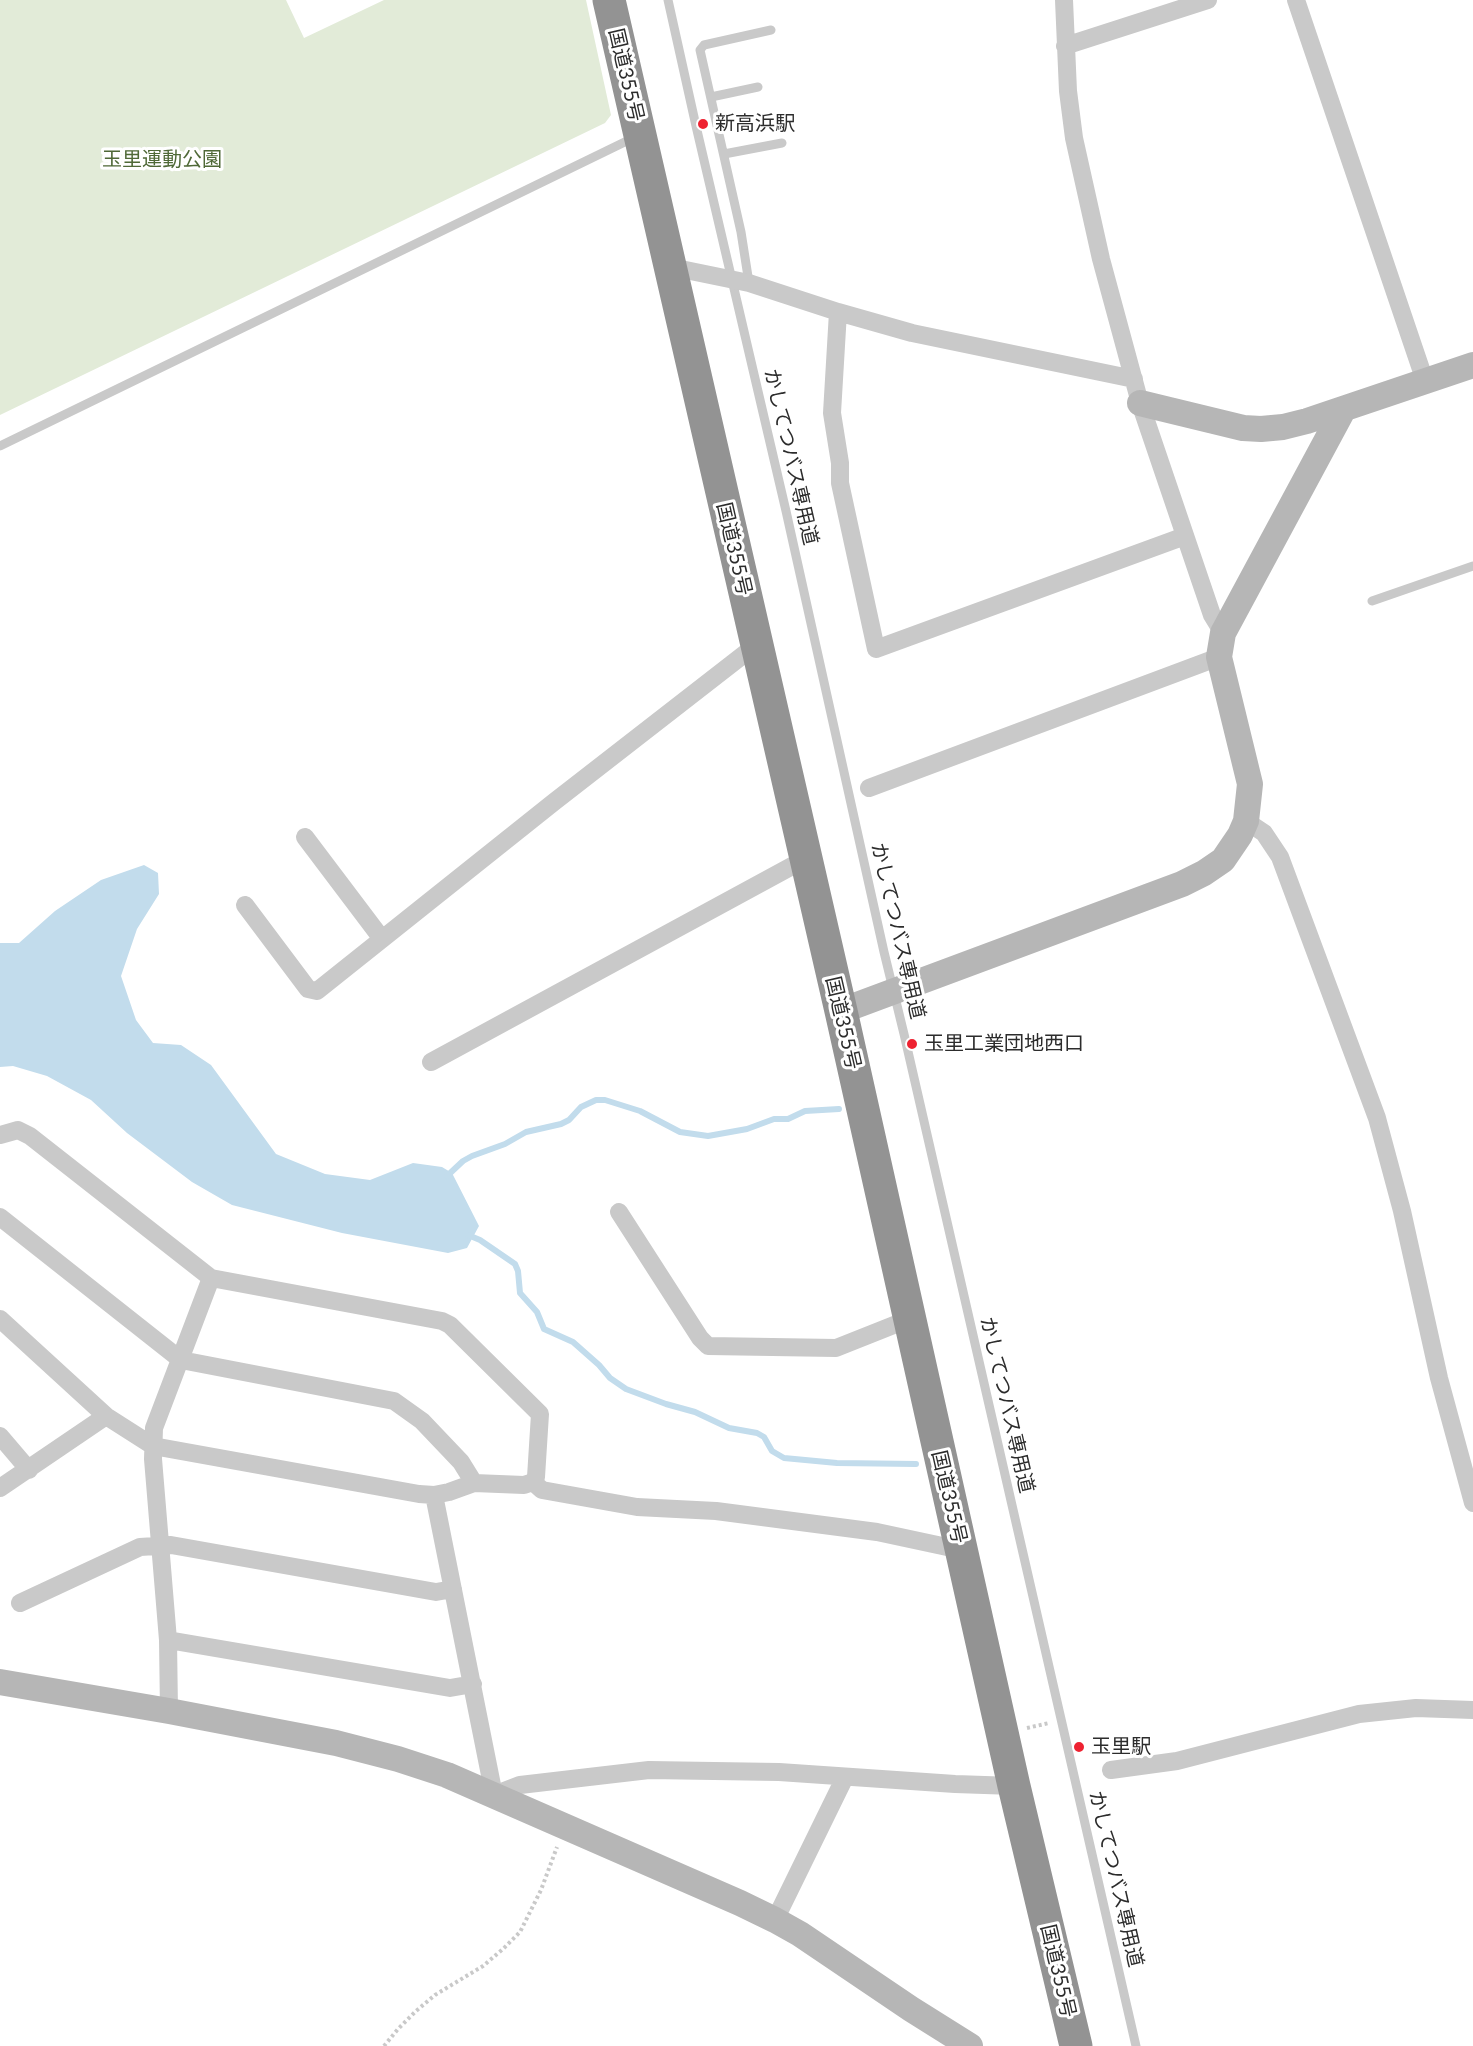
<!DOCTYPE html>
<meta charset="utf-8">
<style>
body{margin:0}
canvas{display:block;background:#fff}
</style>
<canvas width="1473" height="2046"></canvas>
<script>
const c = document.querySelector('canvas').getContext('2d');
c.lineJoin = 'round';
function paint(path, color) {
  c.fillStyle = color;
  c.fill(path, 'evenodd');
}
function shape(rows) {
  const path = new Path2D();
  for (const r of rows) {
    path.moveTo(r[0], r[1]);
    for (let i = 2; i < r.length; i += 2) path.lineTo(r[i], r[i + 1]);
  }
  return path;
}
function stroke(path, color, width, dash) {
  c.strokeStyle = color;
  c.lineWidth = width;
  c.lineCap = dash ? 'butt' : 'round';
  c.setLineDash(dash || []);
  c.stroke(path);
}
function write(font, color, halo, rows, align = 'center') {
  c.font = font + ' Lato,"Noto Sans JP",sans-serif';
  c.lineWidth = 6;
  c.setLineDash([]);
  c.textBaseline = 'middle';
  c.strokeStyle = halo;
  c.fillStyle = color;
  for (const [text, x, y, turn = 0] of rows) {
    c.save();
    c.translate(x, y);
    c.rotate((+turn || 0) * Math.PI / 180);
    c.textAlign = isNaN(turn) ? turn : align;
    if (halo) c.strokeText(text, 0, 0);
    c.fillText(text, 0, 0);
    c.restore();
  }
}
paint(shape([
 [0,0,286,0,304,38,384,0,586,0,611,115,605,123,0,415]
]), '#e2ebd8');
paint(shape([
 [144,865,158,873,159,894,137,929,121,976,136,1020,153,1043,181,1045,211,1065,276,1154,325,1174,370,1180,413,1163,442,1167,452,1173,479,1226,467,1248,448,1253,342,1233,232,1205,192,1182,127,1133,91,1100,47,1076,13,1066,0,1067,0,943,19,943,55,911,101,880]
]), '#c2dcec');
stroke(shape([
 [447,1176,463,1161,472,1156,505,1144,526,1132,561,1124,569,1120,581,1107,596,1100,605,1100,640,1111,680,1132,708,1136,747,1129,774,1119,788,1119,805,1111,839,1109],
 [468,1235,480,1240,515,1264,518,1271,520,1293,537,1312,544,1329,573,1342,599,1365,610,1378,626,1389,666,1404,695,1412,729,1428,757,1433,764,1437,772,1451,784,1458,837,1463,916,1464]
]), '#c2dcec', 6);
stroke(shape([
 [1027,1728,1049,1723],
 [384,2046,398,2029,416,2011,435,1995,483,1966,503,1949,520,1932,541,1890,557,1847]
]), '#c9c9c9', 4, [3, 3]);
stroke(shape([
 [668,0,696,126,786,511,884,952,904,1034,1136,2046],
 [711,97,758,87],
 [724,154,782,143],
 [749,283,741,232,700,50,704,45,771,30],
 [0,446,635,137],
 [1372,601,1473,566]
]), '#c9c9c9', 9);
stroke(shape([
 [1064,0,1068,91,1074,138,1101,259,1140,403,1212,615,1223,633],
 [1296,0,1425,381],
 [1065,46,1208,0],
 [671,267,749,283,838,312,912,333,1134,379],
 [838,312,832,413,840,463,840,483,876,649,1185,536],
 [869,788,1219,657],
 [1246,821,1264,833,1280,857,1377,1118,1402,1211,1439,1378,1473,1503],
 [305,837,382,939],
 [245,905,308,989,317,991,554,802,756,645],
 [431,1062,805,859],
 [0,1135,18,1130,30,1136,211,1278,442,1321,450,1325,540,1414,536,1477,533,1482],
 [619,1212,700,1338,708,1346,836,1348,909,1319],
 [0,1217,181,1360,394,1401,422,1421,461,1462,474,1483],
 [0,1319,106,1416,153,1446,419,1494,434,1495,449,1492,474,1483,524,1485,533,1482,542,1490,637,1507,716,1511,877,1532,947,1547,960,1547],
 [0,1436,29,1470],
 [0,1488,106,1416],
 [434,1495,494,1795,520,1785,649,1770,779,1772,955,1784,1014,1786],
 [20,1603,140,1547,171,1545,436,1592,453,1589],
 [168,1640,450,1688,473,1684],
 [169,1711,168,1640,153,1459,154,1428,211,1278],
 [1111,1770,1177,1761,1359,1714,1416,1708,1473,1710],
 [775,1920,845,1777]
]), '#c9c9c9', 18);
stroke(shape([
 [1140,403,1243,428,1261,429,1283,427,1307,421,1473,365],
 [841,1011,1182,884,1204,873,1223,860,1240,835,1246,821,1250,784,1219,657,1223,633,1343,410],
 [0,1682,169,1711,336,1743,398,1759,447,1775,740,1903,775,1920,800,1934,911,2009,970,2046]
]), '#b6b6b6', 26);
stroke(shape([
 [609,0,841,1011,1014,1786,1076,2046]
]), '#939393', 33);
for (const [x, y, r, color] of [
 [703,124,6,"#ee2231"],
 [912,1044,6,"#ee2231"],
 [1079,1747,6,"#ee2231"]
]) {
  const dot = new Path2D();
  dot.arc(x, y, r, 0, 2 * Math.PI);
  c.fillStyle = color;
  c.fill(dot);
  stroke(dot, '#fff', 2);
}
write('20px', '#2c2c2c', '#fff', [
 ["国道355号",626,75,77],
 ["かしてつバス専用道",791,457,77],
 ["国道355号",734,549,77],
 ["かしてつバス専用道",898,931,77],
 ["国道355号",843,1023,77],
 ["かしてつバス専用道",1007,1405,77],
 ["国道355号",949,1497,77],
 ["かしてつバス専用道",1116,1879,77],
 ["国道355号",1058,1971,77]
]);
write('20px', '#2c2c2c', '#fff', [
 ["新高浜駅",715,124],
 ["玉里工業団地西口",924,1044],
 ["玉里駅",1091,1747]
], 'left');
write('20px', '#4f6937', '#fff', [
 ["玉里運動公園",162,160]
]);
</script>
